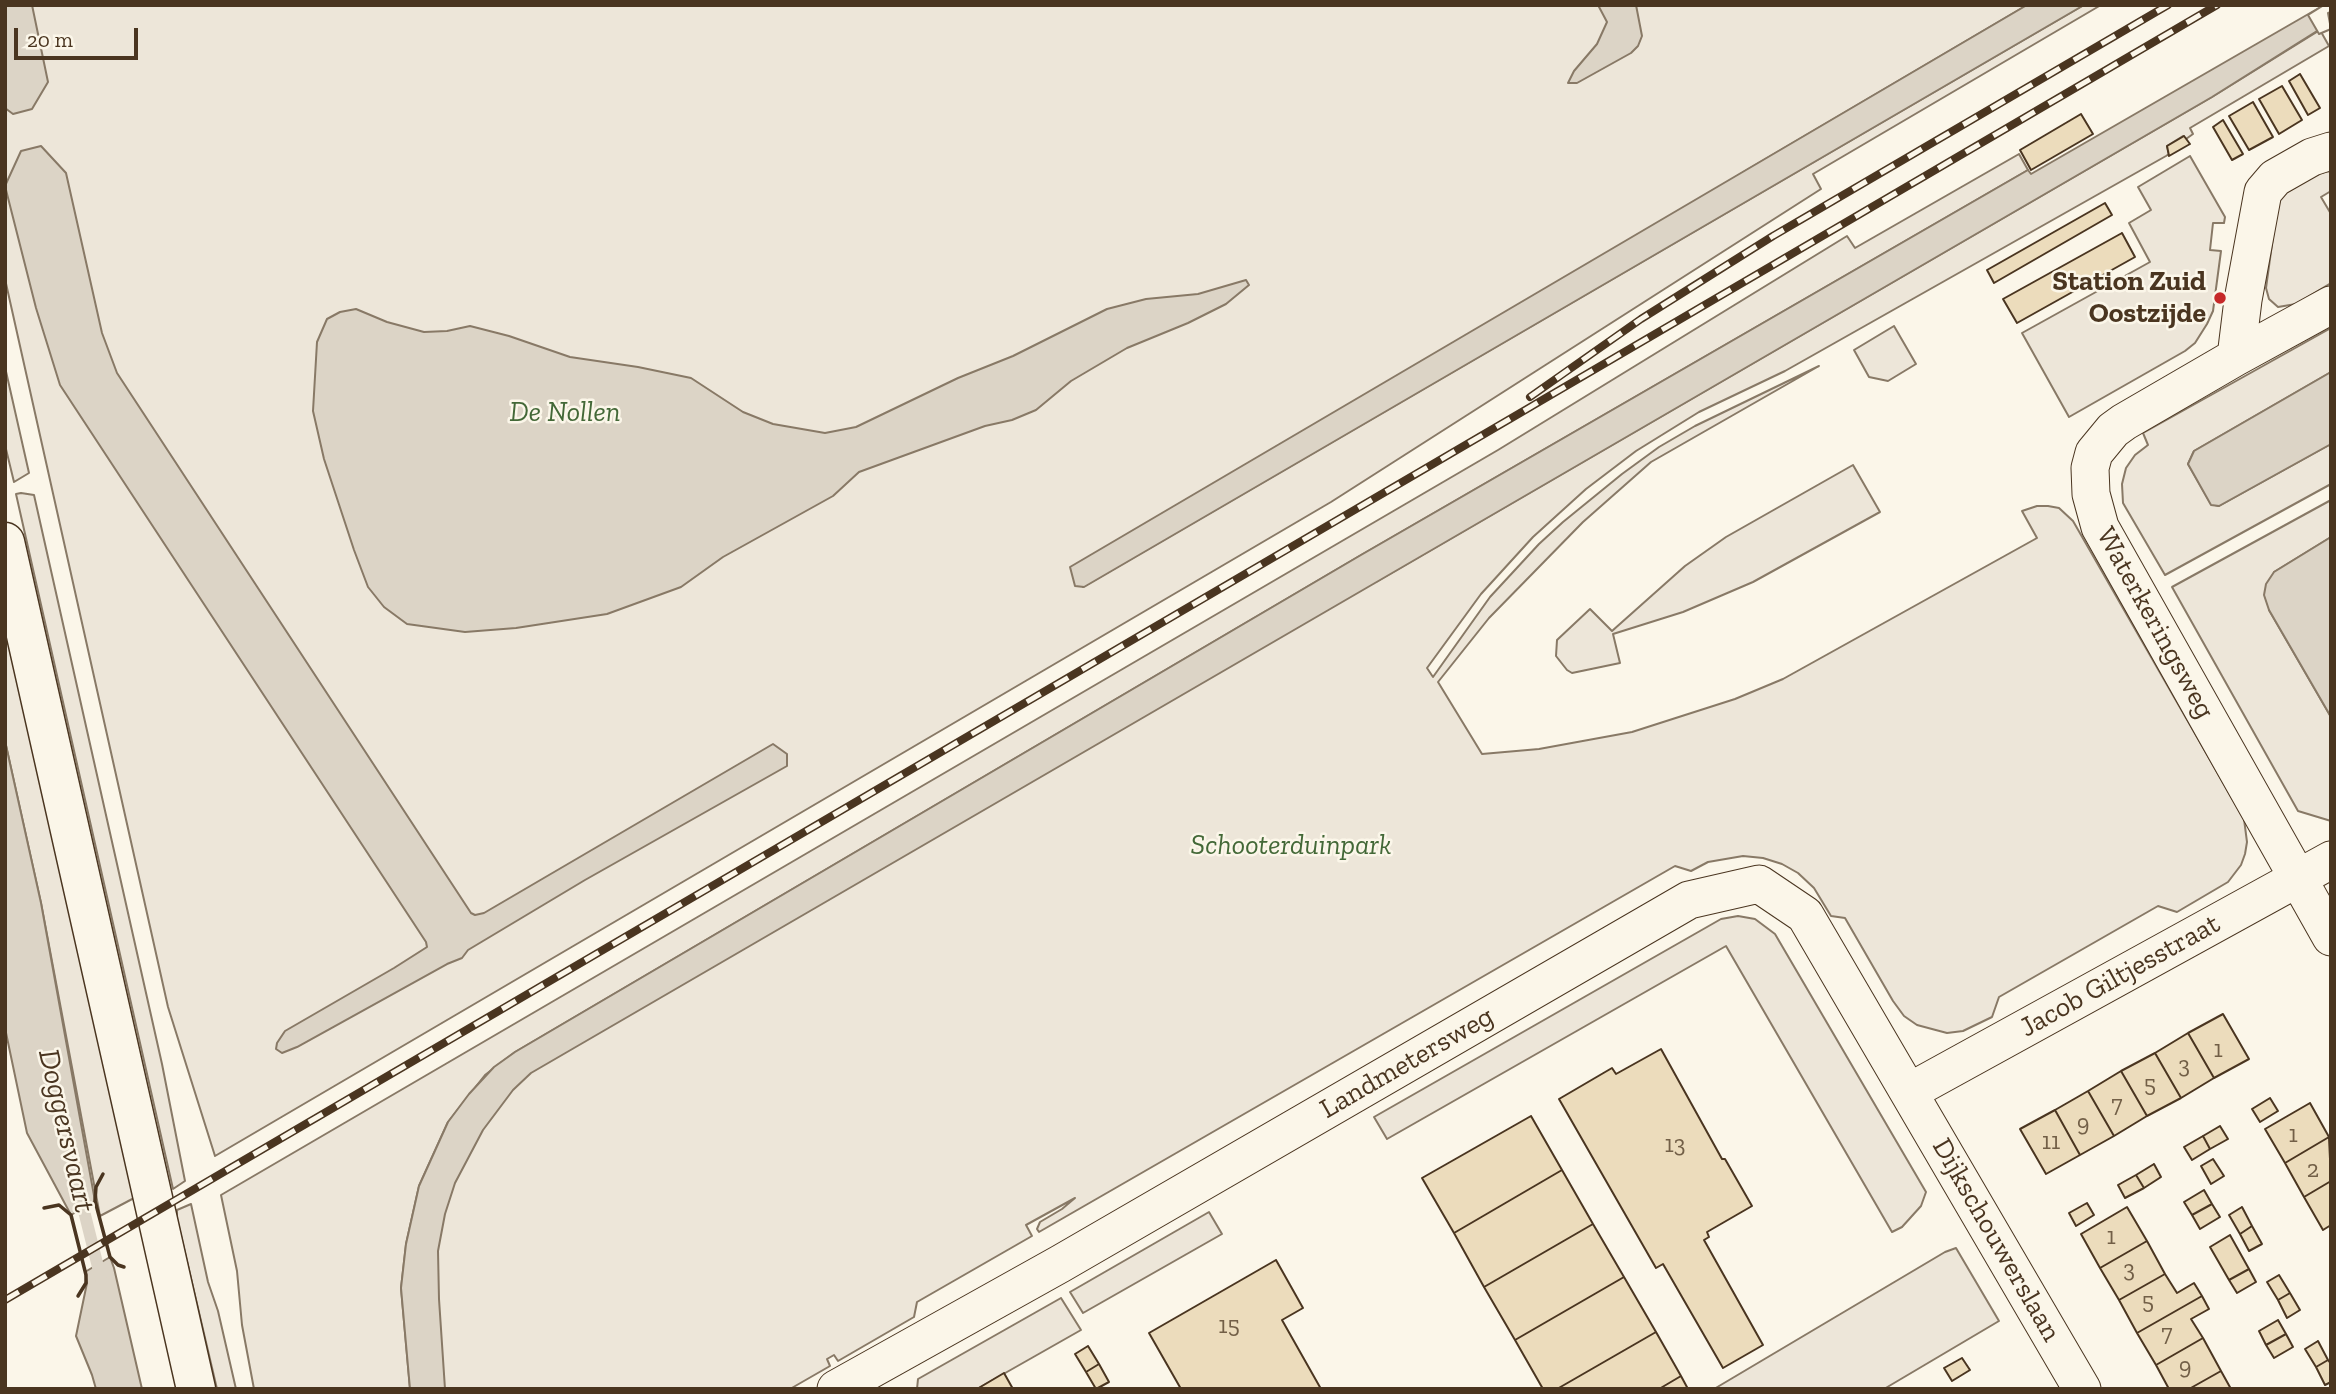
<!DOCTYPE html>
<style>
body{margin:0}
#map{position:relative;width:2336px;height:1394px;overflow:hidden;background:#fbf6e9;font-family:"Zilla Slab",serif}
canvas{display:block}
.frame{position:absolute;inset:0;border:7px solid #4a3520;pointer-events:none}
.scale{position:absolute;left:14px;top:28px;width:124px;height:32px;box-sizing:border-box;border:4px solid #4a3520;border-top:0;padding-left:9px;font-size:21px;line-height:24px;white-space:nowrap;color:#4a3520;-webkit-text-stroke:5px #fbf6e9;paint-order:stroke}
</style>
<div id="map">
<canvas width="2336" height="1394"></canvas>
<div class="frame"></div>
<div class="scale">20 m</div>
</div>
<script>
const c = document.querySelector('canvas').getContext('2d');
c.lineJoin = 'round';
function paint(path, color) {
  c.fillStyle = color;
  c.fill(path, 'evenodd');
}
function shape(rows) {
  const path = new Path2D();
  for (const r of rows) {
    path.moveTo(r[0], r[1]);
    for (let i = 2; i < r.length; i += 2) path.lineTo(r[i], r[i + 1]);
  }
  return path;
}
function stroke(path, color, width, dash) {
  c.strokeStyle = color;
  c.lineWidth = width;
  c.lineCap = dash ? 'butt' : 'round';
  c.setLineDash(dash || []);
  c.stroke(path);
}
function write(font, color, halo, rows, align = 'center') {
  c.font = font + ' "Zilla Slab",serif';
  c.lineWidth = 5;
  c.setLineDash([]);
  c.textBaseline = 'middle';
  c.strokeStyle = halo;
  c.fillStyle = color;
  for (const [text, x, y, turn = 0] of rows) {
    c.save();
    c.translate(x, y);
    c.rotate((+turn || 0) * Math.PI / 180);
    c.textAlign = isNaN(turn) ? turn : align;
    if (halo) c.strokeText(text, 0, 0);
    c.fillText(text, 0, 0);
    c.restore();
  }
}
const green = shape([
 [5,5,2027,5,1745,171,1083,587,2084,5,2101,5,1813,174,1821,189,1331,502,215,1156,168,1007,5,279,5,5],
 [2320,30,2329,46,2190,128,2193,134,2186,139,2183,136,2167,146,2169,154,2166,156,1785,371,1699,412,1636,451,1586,489,1533,537,1481,594,1427,668,1433,677,1490,597,1539,544,1563,522,1622,474,1659,447,1695,426,1819,366,1651,462,1583,522,1489,618,1438,682,1482,754,1539,749,1632,732,1735,699,1783,679,2037,538,2022,511,2037,506,2048,506,2059,508,2073,521,2244,819,2247,842,2245,854,2241,865,2228,882,2177,912,2158,906,1999,997,1992,1017,1963,1031,1947,1033,1917,1025,1904,1016,1893,1001,1845,918,1831,916,1814,888,1798,873,1782,864,1763,858,1743,856,1708,862,1691,871,1675,866,1039,1232,1037,1229,1040,1222,1062,1209,1075,1198,1026,1225,1032,1236,917,1302,914,1317,838,1361,834,1355,827,1359,830,1366,790,1389,434,1389,425,1253,495,1085,1344,583,1376,582,2212,97,2320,30],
 [2019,154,2028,170,1361,555,515,1052,485,1075,448,1122,419,1186,406,1244,401,1288,410,1389,254,1389,242,1325,237,1271,221,1195,1498,450,1847,236,1855,248,2019,154],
 [2190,156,2225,217,2224,223,2213,223,2210,250,2221,251,2213,311,2207,324,2195,343,2185,351,2069,417,2022,333,2150,262,2129,223,2151,210,2138,187,2190,156],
 [2327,171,2331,172,2331,191,2321,197,2331,214,2331,283,2296,304,2278,307,2269,299,2266,288,2278,200,2284,194,2316,175,2327,171],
 [1894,326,1916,364,1888,381,1869,377,1854,350,1894,326],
 [2331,328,2331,372,2194,451,2188,464,2211,504,2219,506,2331,444,2331,484,2165,575,2123,503,2122,484,2126,468,2135,455,2148,445,2143,433,2331,328],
 [5,367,29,473,14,482,5,445,5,367],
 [1853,465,1880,512,1753,582,1683,612,1613,634,1620,663,1572,673,1567,670,1556,656,1557,640,1590,609,1612,631,1685,566,1726,537,1853,465],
 [21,493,34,495,162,1064,185,1181,173,1189,16,494,21,493],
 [2331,500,2331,537,2274,572,2269,610,2331,717,2331,821,2298,811,2172,587,2331,500],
 [5,625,136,1197,100,1216,41,903,5,741,5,625],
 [1738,916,1755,919,1775,934,1926,1192,1921,1206,1902,1227,1892,1232,1726,946,1387,1139,1374,1117,1721,919,1738,916],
 [191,1204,208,1282,218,1311,236,1389,217,1389,177,1219,177,1210,191,1204],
 [1209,1212,1222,1234,1083,1313,1070,1292,1209,1212],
 [1956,1248,1999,1321,1884,1389,1714,1389,1945,1252,1956,1248],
 [1061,1298,1081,1330,977,1389,917,1389,918,1379,1061,1298]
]);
paint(green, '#ede6d9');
stroke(green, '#887966', 2);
const water = shape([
 [5,5,32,5,48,82,32,109,13,114,5,108,5,5],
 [1598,5,1636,5,1642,36,1638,46,1631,53,1577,83,1568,83,1574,71,1597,44,1607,22,1598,5],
 [2027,5,2084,5,1084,587,1075,586,1070,567,2027,5],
 [2324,5,2331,5,2331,25,2317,31,2212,97,531,1073,513,1090,483,1130,455,1183,445,1214,438,1251,439,1299,445,1389,410,1389,401,1288,406,1244,419,1186,448,1122,469,1094,494,1067,515,1052,1361,555,2028,170,2031,174,2324,5],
 [41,146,66,173,102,333,117,373,471,913,475,915,484,913,773,744,787,754,787,766,585,880,468,950,462,958,447,964,297,1047,282,1053,276,1049,277,1043,285,1031,394,968,427,947,426,942,60,385,36,308,5,186,21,151,41,146],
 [1246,280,1249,285,1226,304,1188,323,1127,348,1071,381,1036,410,1012,420,985,426,859,472,833,496,723,557,681,587,607,614,516,628,465,632,407,624,384,607,368,587,354,550,324,459,313,411,317,342,327,319,340,312,356,309,387,322,424,332,447,331,470,326,509,336,570,357,638,367,691,378,743,412,773,424,825,433,856,427,958,378,1013,356,1107,309,1146,299,1198,294,1246,280],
 [2331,372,2331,444,2219,506,2211,505,2188,464,2194,451,2331,372],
 [2331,537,2331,717,2269,610,2264,595,2266,584,2274,572,2331,537],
 [5,741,41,903,95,1201,71,1215,27,1133,5,1028,5,741],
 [110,1257,114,1268,142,1389,96,1389,92,1375,76,1336,87,1283,85,1272,110,1257]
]);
paint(water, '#dcd4c6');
stroke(water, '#887966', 2);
const pier = shape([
 [2324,5,2331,5,2331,12,2328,13,2331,29,2319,34,2308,15,2324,5]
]);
paint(pier, '#fbf6e9');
stroke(pier, '#887966', 2);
stroke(shape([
 [80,1195,101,1279]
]), '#dcd4c6', 12);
const building = shape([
 [2300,74,2320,108,2308,115,2289,81,2300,74],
 [2282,86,2302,120,2279,134,2259,99,2282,86],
 [2253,102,2273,137,2249,150,2229,116,2253,102],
 [2081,114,2093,134,2031,170,2020,150,2081,114],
 [2223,120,2243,154,2232,160,2213,127,2223,120],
 [2184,136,2190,144,2169,156,2167,146,2184,136],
 [2105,203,2112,215,1994,283,1987,270,2105,203],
 [2122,233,2135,257,2017,323,2003,299,2122,233],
 [2223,1014,2249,1059,2214,1078,2188,1033,2223,1014],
 [2188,1033,2214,1078,2181,1098,2155,1053,2188,1033],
 [1661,1049,1722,1159,1725,1159,1752,1206,1707,1232,1709,1237,1704,1240,1763,1345,1723,1368,1663,1264,1656,1268,1559,1099,1612,1068,1616,1074,1661,1049],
 [2155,1053,2181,1098,2147,1116,2121,1071,2155,1053],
 [2121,1071,2147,1116,2114,1136,2088,1091,2121,1071],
 [2088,1091,2114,1136,2080,1155,2055,1110,2088,1091],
 [2270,1098,2278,1111,2260,1122,2252,1109,2270,1098],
 [2310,1103,2329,1137,2285,1163,2265,1129,2310,1103],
 [2055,1110,2080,1155,2046,1174,2020,1129,2055,1110],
 [1531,1116,1562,1170,1454,1233,1422,1178,1531,1116],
 [2220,1126,2228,1139,2210,1149,2203,1136,2220,1126],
 [2203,1136,2210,1149,2192,1160,2184,1147,2203,1136],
 [2329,1137,2331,1181,2304,1197,2285,1163,2329,1137],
 [2213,1159,2224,1176,2211,1184,2201,1166,2213,1159],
 [2154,1164,2161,1177,2144,1188,2136,1175,2154,1164],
 [1562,1170,1593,1224,1484,1287,1454,1233,1562,1170],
 [2136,1175,2144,1188,2125,1198,2118,1185,2136,1175],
 [2331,1181,2331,1225,2323,1230,2304,1197,2331,1181],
 [2204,1190,2212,1204,2192,1215,2184,1202,2204,1190],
 [2087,1203,2094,1215,2076,1226,2069,1213,2087,1203],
 [2212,1204,2220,1217,2200,1229,2192,1215,2212,1204],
 [2127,1207,2147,1241,2100,1268,2081,1234,2127,1207],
 [2242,1207,2252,1226,2240,1234,2229,1215,2242,1207],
 [1593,1224,1624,1277,1515,1340,1484,1287,1593,1224],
 [2252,1226,2262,1244,2249,1251,2240,1234,2252,1226],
 [2230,1235,2249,1269,2229,1280,2210,1247,2230,1235],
 [2147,1241,2165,1274,2119,1300,2100,1268,2147,1241],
 [1276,1260,1303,1308,1282,1320,1321,1389,1181,1389,1149,1333,1276,1260],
 [2249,1269,2256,1282,2237,1293,2229,1280,2249,1269],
 [2165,1274,2177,1293,2194,1283,2202,1296,2137,1333,2119,1300,2165,1274],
 [2279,1275,2290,1293,2278,1300,2267,1282,2279,1275],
 [1624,1277,1656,1332,1557,1389,1543,1389,1515,1340,1624,1277],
 [2290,1293,2300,1310,2287,1318,2278,1300,2290,1293],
 [2202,1296,2209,1309,2191,1319,2203,1338,2156,1365,2137,1333,2202,1296],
 [2278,1320,2286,1334,2266,1345,2259,1331,2278,1320],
 [1656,1332,1681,1376,1659,1389,1557,1389,1656,1332],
 [2286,1334,2293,1347,2274,1358,2266,1345,2286,1334],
 [2203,1338,2221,1371,2189,1389,2169,1389,2156,1365,2203,1338],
 [2318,1341,2328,1360,2316,1367,2305,1349,2318,1341],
 [1088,1346,1099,1364,1086,1372,1075,1354,1088,1346],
 [1962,1358,1970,1370,1952,1381,1944,1368,1962,1358],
 [2328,1360,2331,1364,2331,1382,2325,1385,2316,1367,2328,1360],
 [1099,1364,1109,1382,1096,1389,1086,1372,1099,1364],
 [2221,1371,2231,1389,2189,1389,2221,1371],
 [1004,1373,1013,1389,977,1389,1004,1373],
 [1681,1376,1688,1389,1659,1389,1681,1376]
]);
paint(building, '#ecdcbc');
stroke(building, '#4a3520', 2);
const minor = shape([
 [2331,305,2236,357,2124,422,2113,430,2094,453,2090,468,2091,494,2100,527,2331,937],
 [2236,357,2243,300,2263,192,2275,178,2312,157,2331,151],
 [1909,1092,2331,860],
 [836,1389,1060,1264,1689,900,1759,884,1805,915,2082,1389]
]);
const tertiary = shape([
 [5,542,196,1389]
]);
stroke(minor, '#4a3520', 39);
stroke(tertiary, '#4a3520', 41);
stroke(minor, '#fbf6e9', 37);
stroke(tertiary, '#fbf6e9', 38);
const rail = shape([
 [1530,397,1641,319,1773,236,2168,5],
 [5,1300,2217,5]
]);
stroke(rail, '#4a3520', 8);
stroke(rail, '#fbf6e9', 5, [16]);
stroke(shape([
 [103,1174,96,1187,95,1201,110,1257,118,1265,124,1267],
 [44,1208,59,1205,71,1215,86,1275,86,1283,78,1296]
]), '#4a3520', 3.5);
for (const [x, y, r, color] of [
 [2220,298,7,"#c62828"]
]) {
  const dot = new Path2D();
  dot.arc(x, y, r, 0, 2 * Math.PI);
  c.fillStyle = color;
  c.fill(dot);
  stroke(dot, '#fbf6e9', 2.5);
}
write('24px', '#725f47', null, [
 ["1",2218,1050],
 ["3",2184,1066],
 ["5",2150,1085],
 ["7",2117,1105],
 ["9",2083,1124],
 ["1",2293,1135],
 ["11",2051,1142],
 ["13",1675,1145],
 ["2",2313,1170],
 ["1",2111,1237],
 ["3",2129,1270],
 ["5",2148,1302],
 ["15",1229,1326],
 ["7",2167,1334],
 ["9",2185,1367]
]);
write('bold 28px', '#4a3520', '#fbf6e9', [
 ["Station Zuid",2206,282],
 ["Oostzijde",2206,314]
], 'right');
write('italic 28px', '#436837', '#fbf6e9', [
 ["De Nollen",565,413],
 ["Schooterduinpark",1291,846]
]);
write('28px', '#4a3520', '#fbf6e9', [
 ["Waterkeringsweg",2155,623,61],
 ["Jacob Giltjesstraat",2120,976,-29],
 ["Landmetersweg",1407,1063,-30],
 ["Dijkschouwerslaan",1996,1240,60]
]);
write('italic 30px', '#4a3520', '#fbf6e9', [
 ["Doggersvaart",66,1131,77]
]);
</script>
